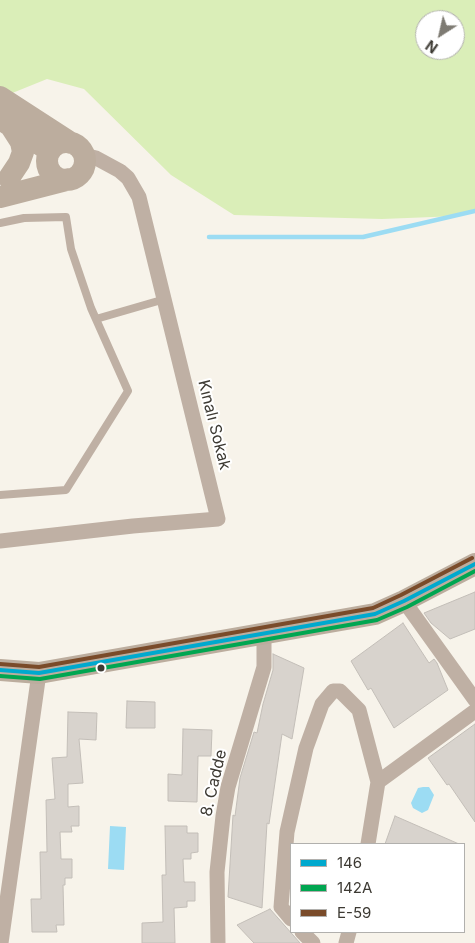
<!DOCTYPE html>
<meta charset="utf-8">
<style>
body{margin:0}
#map{position:relative;width:475px;height:943px;overflow:hidden;background:#f7f3ea;font-family:Inter,sans-serif}
canvas{display:block}
.legend{position:absolute;left:290px;top:843px;width:175px;height:90px;box-sizing:border-box;background:#fff;border:1px solid #b1b0ad;margin:0;padding:6px 9px;list-style:none;font-size:15px;color:#3d3a33}
.legend li{display:flex;align-items:center;gap:10px;height:25px}
.legend b{width:25px;border:1px solid #b1b0ad}
.north{position:absolute;left:415px;top:10px;width:50px;height:50px;box-sizing:border-box;background:#fff;border:1px solid #b1b0ad;border-radius:50%;rotate:215deg;font-size:14px;font-weight:700;line-height:20px;text-align:center;color:#3d3a33}
.north::after{content:'';display:block;margin:auto;width:18px;height:22px;background:#7e7b73;clip-path:polygon(50% 0,100% 100%,50% 72%,0 100%)}
</style>
<div id="map">
<canvas width="475" height="943"></canvas>
<ul class="legend">
<li><b style="height:6px;background:#00a9ce"></b>146</li>
<li><b style="height:6px;background:#00a651"></b>142A</li>
<li><b style="height:6px;background:#7a4b2a"></b>E-59</li>
</ul>
<div class="north">N</div>
</div>
<script>
const c = document.querySelector('canvas').getContext('2d');
c.lineJoin = 'round';
function paint(path, color) {
  c.fillStyle = color;
  c.fill(path, 'evenodd');
}
function shape(rows) {
  const path = new Path2D();
  for (const r of rows) {
    if (r.length === 3) {
      path.moveTo(r[0] + r[2], r[1]);
      path.arc(r[0], r[1], r[2], 0, 2 * Math.PI);
      continue;
    }
    path.moveTo(r[0], r[1]);
    for (let i = 2; i < r.length; i += 2) path.lineTo(r[i], r[i + 1]);
  }
  return path;
}
function stroke(path, color, width, dash) {
  c.strokeStyle = color;
  c.lineWidth = width;
  c.lineCap = dash ? 'butt' : 'round';
  c.setLineDash(dash || []);
  c.stroke(path);
}
function write(font, color, halo, rows, align = 'center') {
  c.font = font + ' Inter,sans-serif';
  c.lineWidth = 4;
  c.setLineDash([]);
  c.textBaseline = 'middle';
  c.strokeStyle = halo;
  c.fillStyle = color;
  for (const [text, x, y, turn = 0] of rows) {
    c.save();
    c.translate(x, y);
    c.rotate((+turn || 0) * Math.PI / 180);
    c.textAlign = isNaN(turn) ? turn : align;
    if (halo) c.strokeText(text, 0, 0);
    c.fillText(text, 0, 0);
    c.restore();
  }
}
paint(shape([
 [0,0,475,0,475,209,458,216,382,219,234,215,171,175,84,89,47,79,0,98],
 [425,20,455,20,455,50,425,50]
]), '#daeeb8');
paint(shape([
 [423,787,429,787,434,795,428,810,422,813,413,808,411,803,418,788],
 [110,826,126,827,124,870,108,869]
]), '#9cdcf3');
stroke(shape([
 [209,237,363,237,475,211]
]), '#9cdcf3', 4.5);
const building = shape([
 [475,592,475,629,450,639,431,623,424,613,475,592],
 [403,623,429,663,434,659,437,663,448,690,394,728,371,688,368,690,351,661,403,623],
 [273,654,304,668,292,739,282,734,269,824,267,823,262,908,228,897,233,815,235,816,240,778,254,732,257,733,263,704,273,670,273,654],
 [127,701,155,702,155,728,126,728,127,701],
 [68,712,97,713,96,740,79,739,83,783,68,784,68,807,79,806,79,826,71,826,72,832,60,832,61,859,72,859,72,878,65,878,65,885,63,885,64,925,56,925,57,932,32,932,31,899,41,899,40,852,47,852,46,800,55,799,52,758,67,757,68,712],
 [475,724,475,822,449,784,447,785,428,758,475,724],
 [183,729,212,730,211,756,198,756,197,802,168,801,168,774,182,775,183,729],
 [395,816,459,844,385,844,395,816],
 [165,826,187,826,187,833,198,833,198,852,191,853,191,859,183,859,184,882,195,882,195,901,187,901,187,907,174,908,175,943,142,943,142,923,163,922,162,875,166,875,165,826],
 [270,909,293,935,300,943,254,943,237,925,270,909]
]);
paint(building, '#d8d3cd');
stroke(building, '#c3beb8', 1);
stroke(shape([
 [0,223,24,218,66,217,71,249,91,308,128,391,66,490,0,495],
 [96,319,165,299]
]), '#bfb0a4', 8);
stroke(shape([
 [0,541,133,526,218,519,139,197,128,178,120,171,96,158,84,155],
 [404,601,475,700],
 [378,782,475,711],
 [291,919,281,907,287,832,306,748,322,704,333,691,340,691,359,710,378,782,368,844],
 [302,932,313,943],
 [1,943,39,673],
 [218,943,217,872,223,816,228,787,264,667,264,633],
 [346,943,349,932]
]), '#bfb0a4', 15);
stroke(shape([
 [0,97,71,143],
 [0,119,50,151],
 [66,161,19],
 [9,178,19,163,23,152,21,142,12,128],
 [0,197,70,179],
 [0,670,39,673,375,614,404,601,475,564]
]), '#bcad9e', 22);
stroke(shape([
 [0,670,39,673,375,614,404,601,475,564]
]), '#00a9ce', 4);
stroke(shape([
 [0,676,40,679,377,620,407,607,475,571]
]), '#00a651', 4);
stroke(shape([
 [0,664,39,667,373,608,401,595,472,558]
]), '#7a4b2a', 4);
for (const [x, y, r, color] of [
 [101,668,4.5,"#3d3a33"]
]) {
  const dot = new Path2D();
  dot.arc(x, y, r, 0, 2 * Math.PI);
  c.fillStyle = color;
  c.fill(dot);
  stroke(dot, '#fff', 2);
}
write('16px', '#3d3a33', '#fff', [
 ["Kınalı Sokak",214,425,76],
 ["8. Cadde",214,783,-77]
]);
</script>
